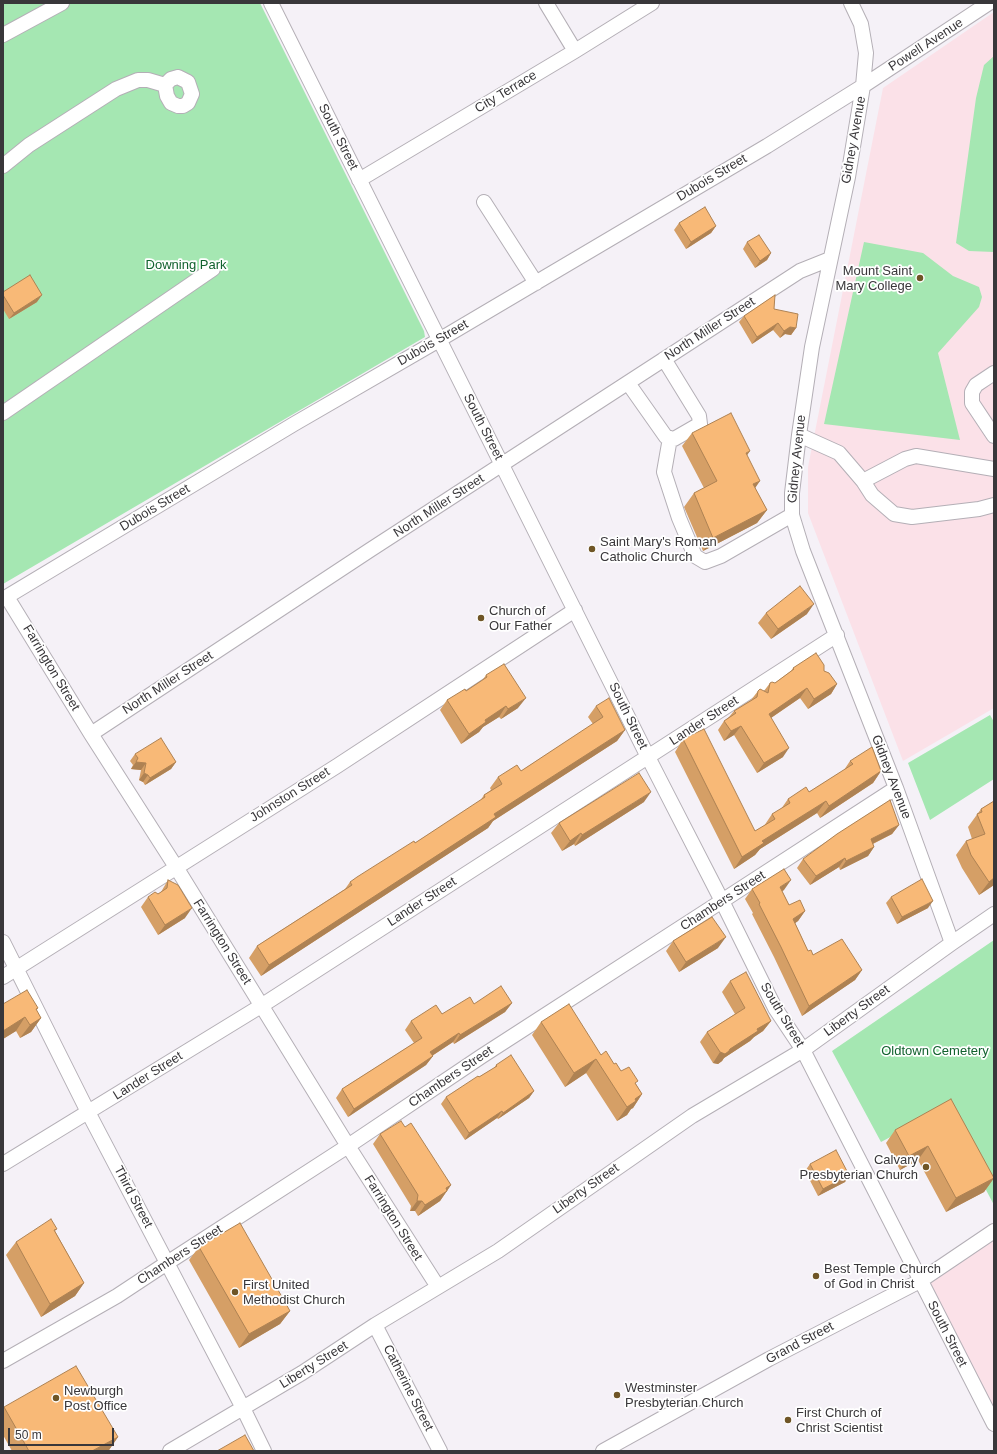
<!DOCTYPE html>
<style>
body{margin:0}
#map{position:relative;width:997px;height:1454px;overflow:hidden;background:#f5f1f7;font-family:Arial,sans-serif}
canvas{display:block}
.frame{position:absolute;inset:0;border:4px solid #39373a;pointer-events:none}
.scale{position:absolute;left:8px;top:1428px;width:106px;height:18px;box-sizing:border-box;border:2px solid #39373a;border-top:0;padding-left:5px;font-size:12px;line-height:14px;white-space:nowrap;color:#39373a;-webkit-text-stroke:3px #fff;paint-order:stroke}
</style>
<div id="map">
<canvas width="997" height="1454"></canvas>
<div class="frame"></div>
<div class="scale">50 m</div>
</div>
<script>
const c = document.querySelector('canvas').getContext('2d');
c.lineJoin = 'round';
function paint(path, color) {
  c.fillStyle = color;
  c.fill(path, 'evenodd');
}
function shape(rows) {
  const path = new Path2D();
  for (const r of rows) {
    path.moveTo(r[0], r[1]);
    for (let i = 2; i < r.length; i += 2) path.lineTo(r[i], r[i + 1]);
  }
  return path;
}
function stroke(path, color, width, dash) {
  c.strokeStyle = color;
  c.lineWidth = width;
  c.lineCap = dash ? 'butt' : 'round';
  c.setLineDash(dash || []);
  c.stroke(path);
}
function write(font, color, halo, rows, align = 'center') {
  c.font = font + ' Arial,sans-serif';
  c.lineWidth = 3.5;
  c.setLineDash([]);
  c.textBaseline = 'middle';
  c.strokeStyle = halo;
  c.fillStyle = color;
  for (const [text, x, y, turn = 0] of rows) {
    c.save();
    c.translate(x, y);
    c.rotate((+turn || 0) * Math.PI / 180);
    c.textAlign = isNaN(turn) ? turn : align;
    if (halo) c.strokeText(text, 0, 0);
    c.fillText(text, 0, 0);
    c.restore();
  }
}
paint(shape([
 [994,12,994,708,903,761,808,513,808,467,883,88],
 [994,1231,994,1424,920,1281]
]), '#fbe1e8');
paint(shape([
 [3,3,260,3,424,331,425,337,3,584],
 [994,56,994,252,969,251,956,243,976,98,984,65],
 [864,242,923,253,953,276,979,287,982,297,979,307,938,353,960,440,824,424],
 [990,715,994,722,994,779,930,820,908,763],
 [994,940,994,1205,943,1109,881,1142,832,1051]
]), '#a5e7b2');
const minor = shape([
 [271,3,648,757,722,901,775,1008,803,1050,994,1424],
 [546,3,575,51],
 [851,3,861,24,866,53,863,86,848,177,812,347,799,435,792,493,792,515,803,551,896,788,952,943],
 [3,35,62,3],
 [178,77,188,82,192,94,188,103,183,106,178,106,171,103,167,96,165,85,171,79,178,77],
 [3,166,29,145,116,89,138,80,148,80,165,85],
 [359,180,575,51,652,3],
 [484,202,536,283],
 [994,373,976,385,972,392,972,403,994,436],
 [628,383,666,437,674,439,700,424,699,416,664,359],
 [3,413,213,269],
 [799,435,839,453,863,481,872,495,894,514,912,517,979,509,994,505],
 [670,438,664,472,679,518,695,556,705,562,721,556,792,515],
 [863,481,905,459,916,456,994,469],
 [7,597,91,734,176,867,348,1146,438,1287],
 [3,599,294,424,439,340,767,146,863,86,989,3],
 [91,734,370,550,800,271,830,259],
 [3,942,88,1112,243,1408,264,1451],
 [3,977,337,766,575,610],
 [3,1164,261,1006,837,635],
 [375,1325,440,1451],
 [3,1361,117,1296,167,1263,348,1146,482,1056,722,901,896,788],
 [170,1451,302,1373,375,1325,498,1251,692,1116,803,1050,952,943,994,914],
 [603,1451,769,1359,920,1281,994,1231]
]);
stroke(minor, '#b4afb6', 16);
stroke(minor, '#fff', 14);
paint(shape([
 [679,223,716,226,711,233,686,249,674,230],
 [747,242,771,253,767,260,755,268,743,249],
 [3,292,37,302,9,319,3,309],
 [774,309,796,328,791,335,785,334,780,338,773,330,752,344,739,322,744,316],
 [692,433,747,456,755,488,767,510,757,523,703,551,684,507,694,493,704,488,682,446],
 [766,613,807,614,771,639,758,623],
 [793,668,824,671,837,684,831,694,808,709,800,698,771,718,783,757,757,773,734,735,724,741,718,730,724,721,729,717,734,711,751,700,758,691,764,691,770,683,775,683,791,671],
 [486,675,518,708,501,719,499,717,483,727,479,732,461,744,440,710,447,700,466,691,482,681],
 [596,706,625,730,617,741,493,821,488,828,261,976,249,958,257,946,345,889,350,882,415,843,480,801,484,795,491,790,490,788,498,777,521,771,593,724,588,717],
 [683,739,755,831,764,826,772,814,781,809,788,799,809,792,844,770,850,761,881,771,873,783,820,818,817,813,760,849,755,855,734,869,675,752],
 [135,754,176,762,171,769,145,785,143,782,139,780,141,770,131,769,133,765,130,761],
 [994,801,994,885,979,895,962,868,956,855,966,841,972,839,968,827,981,809],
 [644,802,575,846,574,844,562,851,551,833,559,823],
 [899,825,892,834,873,844,874,847,868,856,840,870,839,867,810,885,797,868,803,859],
 [168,880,185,918,158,935,141,907,148,897,158,894,161,892],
 [752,889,784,890,782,891,789,905,805,911,798,921,795,923,808,951,813,955,862,970,855,980,802,1016,774,957,752,914,753,913,745,899],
 [891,897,928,908,897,924,886,903],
 [673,941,718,948,679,972,666,951],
 [730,981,771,1021,763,1031,754,1037,750,1041,724,1058,722,1061,718,1064,713,1063,700,1042,707,1032,735,1014,722,992],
 [512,1003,505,1012,454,1044,453,1042,432,1056,433,1056,426,1065,348,1117,336,1098,342,1089,414,1043,405,1030,411,1021,442,1014,474,1004],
 [3,1004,38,1008,36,1011,41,1018,31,1032,20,1038,16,1031,3,1039],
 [541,1022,601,1055,614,1064,621,1071,636,1084,642,1094,633,1108,631,1109,627,1115,617,1121,586,1073,565,1087,532,1035],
 [496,1065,534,1091,529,1098,498,1119,497,1118,465,1140,441,1104,446,1097,494,1068],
 [405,1127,451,1185,440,1201,418,1216,415,1211,410,1211,411,1206,373,1144,380,1134],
 [895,1130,994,1178,984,1192,946,1212,918,1160,900,1170,886,1143],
 [810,1164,849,1175,845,1182,818,1196,805,1171],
 [57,1229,55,1231,84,1283,75,1296,41,1317,6,1255,16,1242],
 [199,1247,290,1311,280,1324,239,1348,189,1260],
 [4,1407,118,1437,109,1450,107,1451,12,1451,3,1435,3,1409]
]), '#d59f66');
paint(shape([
 [716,226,711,233,686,249,691,242],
 [771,253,767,260,755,268,760,261],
 [42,295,37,302,9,319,14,313],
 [778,323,773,330,752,344,757,337],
 [790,327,796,328,791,335,785,334,780,338,784,331],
 [750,451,741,464,746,453],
 [760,481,751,494,753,484],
 [767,510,757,523,703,551,713,538],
 [814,604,807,614,771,639,778,629],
 [837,684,831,694,808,709,814,699],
 [807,688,800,698,762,724,769,714],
 [526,698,518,708,501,719,508,709],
 [506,706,499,717,483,727,479,732,461,744,469,734,485,720],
 [741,726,734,735,724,741,731,731],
 [625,730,617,741,493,821,488,828,261,976,269,965,494,814],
 [789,748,783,757,757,773,764,763],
 [136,762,146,763,141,770,131,769],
 [176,762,171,769,145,785,150,778],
 [881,771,873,783,820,818,829,806],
 [144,773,148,775,143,782,139,780],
 [651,792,644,802,575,846,582,835],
 [826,801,817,813,760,849,755,855,734,869,742,857,762,841],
 [899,825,892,834,864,848,871,839],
 [581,833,574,844,562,851,570,841],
 [874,847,868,856,840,870,846,861],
 [845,858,839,867,810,885,816,876],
 [994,878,994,885,979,895,989,882],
 [791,880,784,890,773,897,780,887],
 [933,901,928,908,897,924,902,917],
 [192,908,185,918,158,935,165,925],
 [805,911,798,921,786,930,793,919],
 [726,937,718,948,679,972,686,962],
 [862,970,855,980,802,1016,809,1006],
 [512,1003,505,1012,454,1044,460,1035],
 [25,1017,16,1031,3,1039,3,1031],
 [41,1018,31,1032,20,1038,30,1025],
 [771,1021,763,1031,754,1037,750,1041,724,1058,722,1061,718,1064,713,1063,720,1052,730,1049,757,1029],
 [459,1033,453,1042,424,1061,430,1052],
 [433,1056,426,1065,348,1117,354,1109],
 [596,1059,586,1073,565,1087,574,1073],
 [534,1091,529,1098,498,1119,503,1113],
 [642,1094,633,1108,631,1109,627,1115,617,1121,627,1107,635,1099],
 [502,1111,497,1118,465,1140,469,1133],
 [928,1146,918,1160,900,1170,909,1156],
 [849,1175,845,1182,818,1196,823,1189],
 [994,1178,984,1192,946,1212,956,1198],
 [451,1185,440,1201,418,1216,425,1205,446,1188],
 [417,1201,422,1201,415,1211,410,1211],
 [84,1283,75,1296,41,1317,50,1304],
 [290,1311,280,1324,239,1348,249,1334],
 [118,1437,109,1450,107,1451,92,1451]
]), '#ae8253');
const building = shape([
 [705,207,716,226,691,242,679,223,705,207],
 [759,235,771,253,760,261,747,242,759,235],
 [30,275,42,295,14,313,3,295,3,292,30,275],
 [775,295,774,309,798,314,796,328,790,327,784,331,778,323,757,337,744,316,775,295],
 [731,413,750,451,746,453,760,481,753,484,767,510,713,538,694,493,717,481,692,433,731,413],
 [800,586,814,604,778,629,766,613,800,586],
 [816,653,824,665,824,671,829,673,837,684,814,699,807,688,769,714,789,748,764,763,741,726,731,731,724,721,736,713,734,711,757,697,758,691,760,689,768,693,770,683,772,682,775,683,794,669,793,668,816,653],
 [504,664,526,698,508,709,506,706,485,720,486,722,469,734,447,700,465,689,466,691,487,677,486,675,504,664],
 [609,698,625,730,494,814,496,817,269,965,257,946,352,885,350,882,357,877,414,841,415,843,485,797,484,795,502,784,498,777,517,765,521,771,603,717,596,706,609,698],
 [704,729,755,831,775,819,772,814,790,803,788,799,806,787,809,792,853,764,850,761,872,747,881,771,829,806,826,801,762,841,764,843,742,857,683,739,704,729],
 [161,738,176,762,150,778,148,775,144,773,146,763,136,762,138,758,135,754,161,738],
 [639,773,651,792,582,835,581,833,570,841,559,823,639,773],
 [890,800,899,825,871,839,874,847,846,861,845,858,816,876,803,859,837,834,890,800],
 [994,801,994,878,989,882,971,855,966,841,985,834,977,814,982,812,981,809,994,801],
 [784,869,791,880,780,887,789,905,800,900,805,911,793,919,808,951,811,950,813,955,842,939,862,970,809,1006,781,947,759,904,760,903,752,889,784,869],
 [922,879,933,901,902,917,891,897,922,879],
 [168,880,178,885,192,908,165,925,148,897,155,892,158,894,167,888,168,880],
 [712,917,726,937,686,962,673,941,712,917],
 [746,972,771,1021,757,1029,758,1031,730,1049,729,1051,725,1054,720,1052,707,1032,745,1008,730,981,746,972],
 [501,986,512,1003,460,1035,459,1033,430,1052,433,1056,354,1109,342,1089,422,1038,411,1021,436,1005,442,1014,470,997,474,1004,501,986],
 [27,990,38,1008,36,1009,41,1018,30,1025,25,1017,3,1031,3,1004,27,990],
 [569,1004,601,1055,606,1051,614,1064,616,1063,621,1071,629,1067,638,1081,635,1083,642,1094,635,1099,636,1101,627,1107,596,1059,574,1073,541,1022,569,1004],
 [511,1055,534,1091,503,1113,502,1111,469,1133,446,1097,478,1076,479,1077,497,1066,496,1065,511,1055],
 [951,1099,994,1178,956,1198,928,1146,909,1156,895,1130,951,1099],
 [401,1121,405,1127,411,1123,451,1185,446,1188,447,1191,425,1205,422,1201,417,1201,418,1195,380,1134,401,1121],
 [836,1150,849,1175,823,1189,810,1164,836,1150],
 [51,1219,57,1229,54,1230,84,1283,50,1304,16,1242,51,1219],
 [240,1223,290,1311,249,1334,199,1247,240,1223],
 [76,1366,118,1437,92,1451,29,1451,4,1407,76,1366],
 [245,1435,254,1451,217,1451,245,1435]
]);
paint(building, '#f8b977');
stroke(building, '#ae8253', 1);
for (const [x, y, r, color] of [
 [920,278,4,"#6f5526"],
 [592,549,4,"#6f5526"],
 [481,618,4,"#6f5526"],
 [926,1167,4,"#6f5526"],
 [816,1276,4,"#6f5526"],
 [235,1292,4,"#6f5526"],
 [617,1395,4,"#6f5526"],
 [56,1398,4,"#6f5526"],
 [788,1420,4,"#6f5526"]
]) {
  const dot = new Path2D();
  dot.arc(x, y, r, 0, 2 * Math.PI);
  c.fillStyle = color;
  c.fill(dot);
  stroke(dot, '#fff', 1.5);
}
write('13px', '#39373a', '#fff', [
 ["Powell Avenue",926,45,-33],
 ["City Terrace",506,92,-31],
 ["South Street",338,137,63],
 ["Gidney Avenue",854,140,-80],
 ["Dubois Street",712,178,-31],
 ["North Miller Street",710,329,-33],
 ["Dubois Street",433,343,-30],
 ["South Street",483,427,63],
 ["Gidney Avenue",797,459,-84],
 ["North Miller Street",439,506,-33],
 ["Dubois Street",155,508,-31],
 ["Farrington Street",51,668,59],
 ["North Miller Street",168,683,-33],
 ["South Street",628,716,64],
 ["Lander Street",704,721,-33],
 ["Gidney Avenue",891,777,69],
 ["Johnston Street",290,795,-32],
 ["Chambers Street",723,901,-33],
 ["Lander Street",422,902,-33],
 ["Farrington Street",222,942,58],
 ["Liberty Street",857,1011,-36],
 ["South Street",782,1015,59],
 ["Lander Street",148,1076,-32],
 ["Chambers Street",451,1077,-34],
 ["Liberty Street",586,1189,-35],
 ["Third Street",133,1197,62],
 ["Farrington Street",393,1218,58],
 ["Chambers Street",180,1255,-33],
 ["South Street",947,1334,63],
 ["Grand Street",800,1343,-28],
 ["Liberty Street",314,1365,-32],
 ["Catherine Street",408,1388,63]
]);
write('13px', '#11622e', '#fff', [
 ["Downing Park",186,265],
 ["Oldtown Cemetery",935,1051]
]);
write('13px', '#39373a', '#fff', [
 ["Mount Saint",912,271,"right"],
 ["Mary College",912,286,"right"],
 ["Saint Mary's Roman",600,542],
 ["Catholic Church",600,557],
 ["Church of",489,611],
 ["Our Father",489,626],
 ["Calvary",918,1160,"right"],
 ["Presbyterian Church",918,1175,"right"],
 ["Best Temple Church",824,1269],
 ["of God in Christ",824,1284],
 ["First United",243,1285],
 ["Methodist Church",243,1300],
 ["Westminster",625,1388],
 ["Presbyterian Church",625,1403],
 ["Newburgh",64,1391],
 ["Post Office",64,1406],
 ["First Church of",796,1413],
 ["Christ Scientist",796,1428]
], 'left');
</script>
